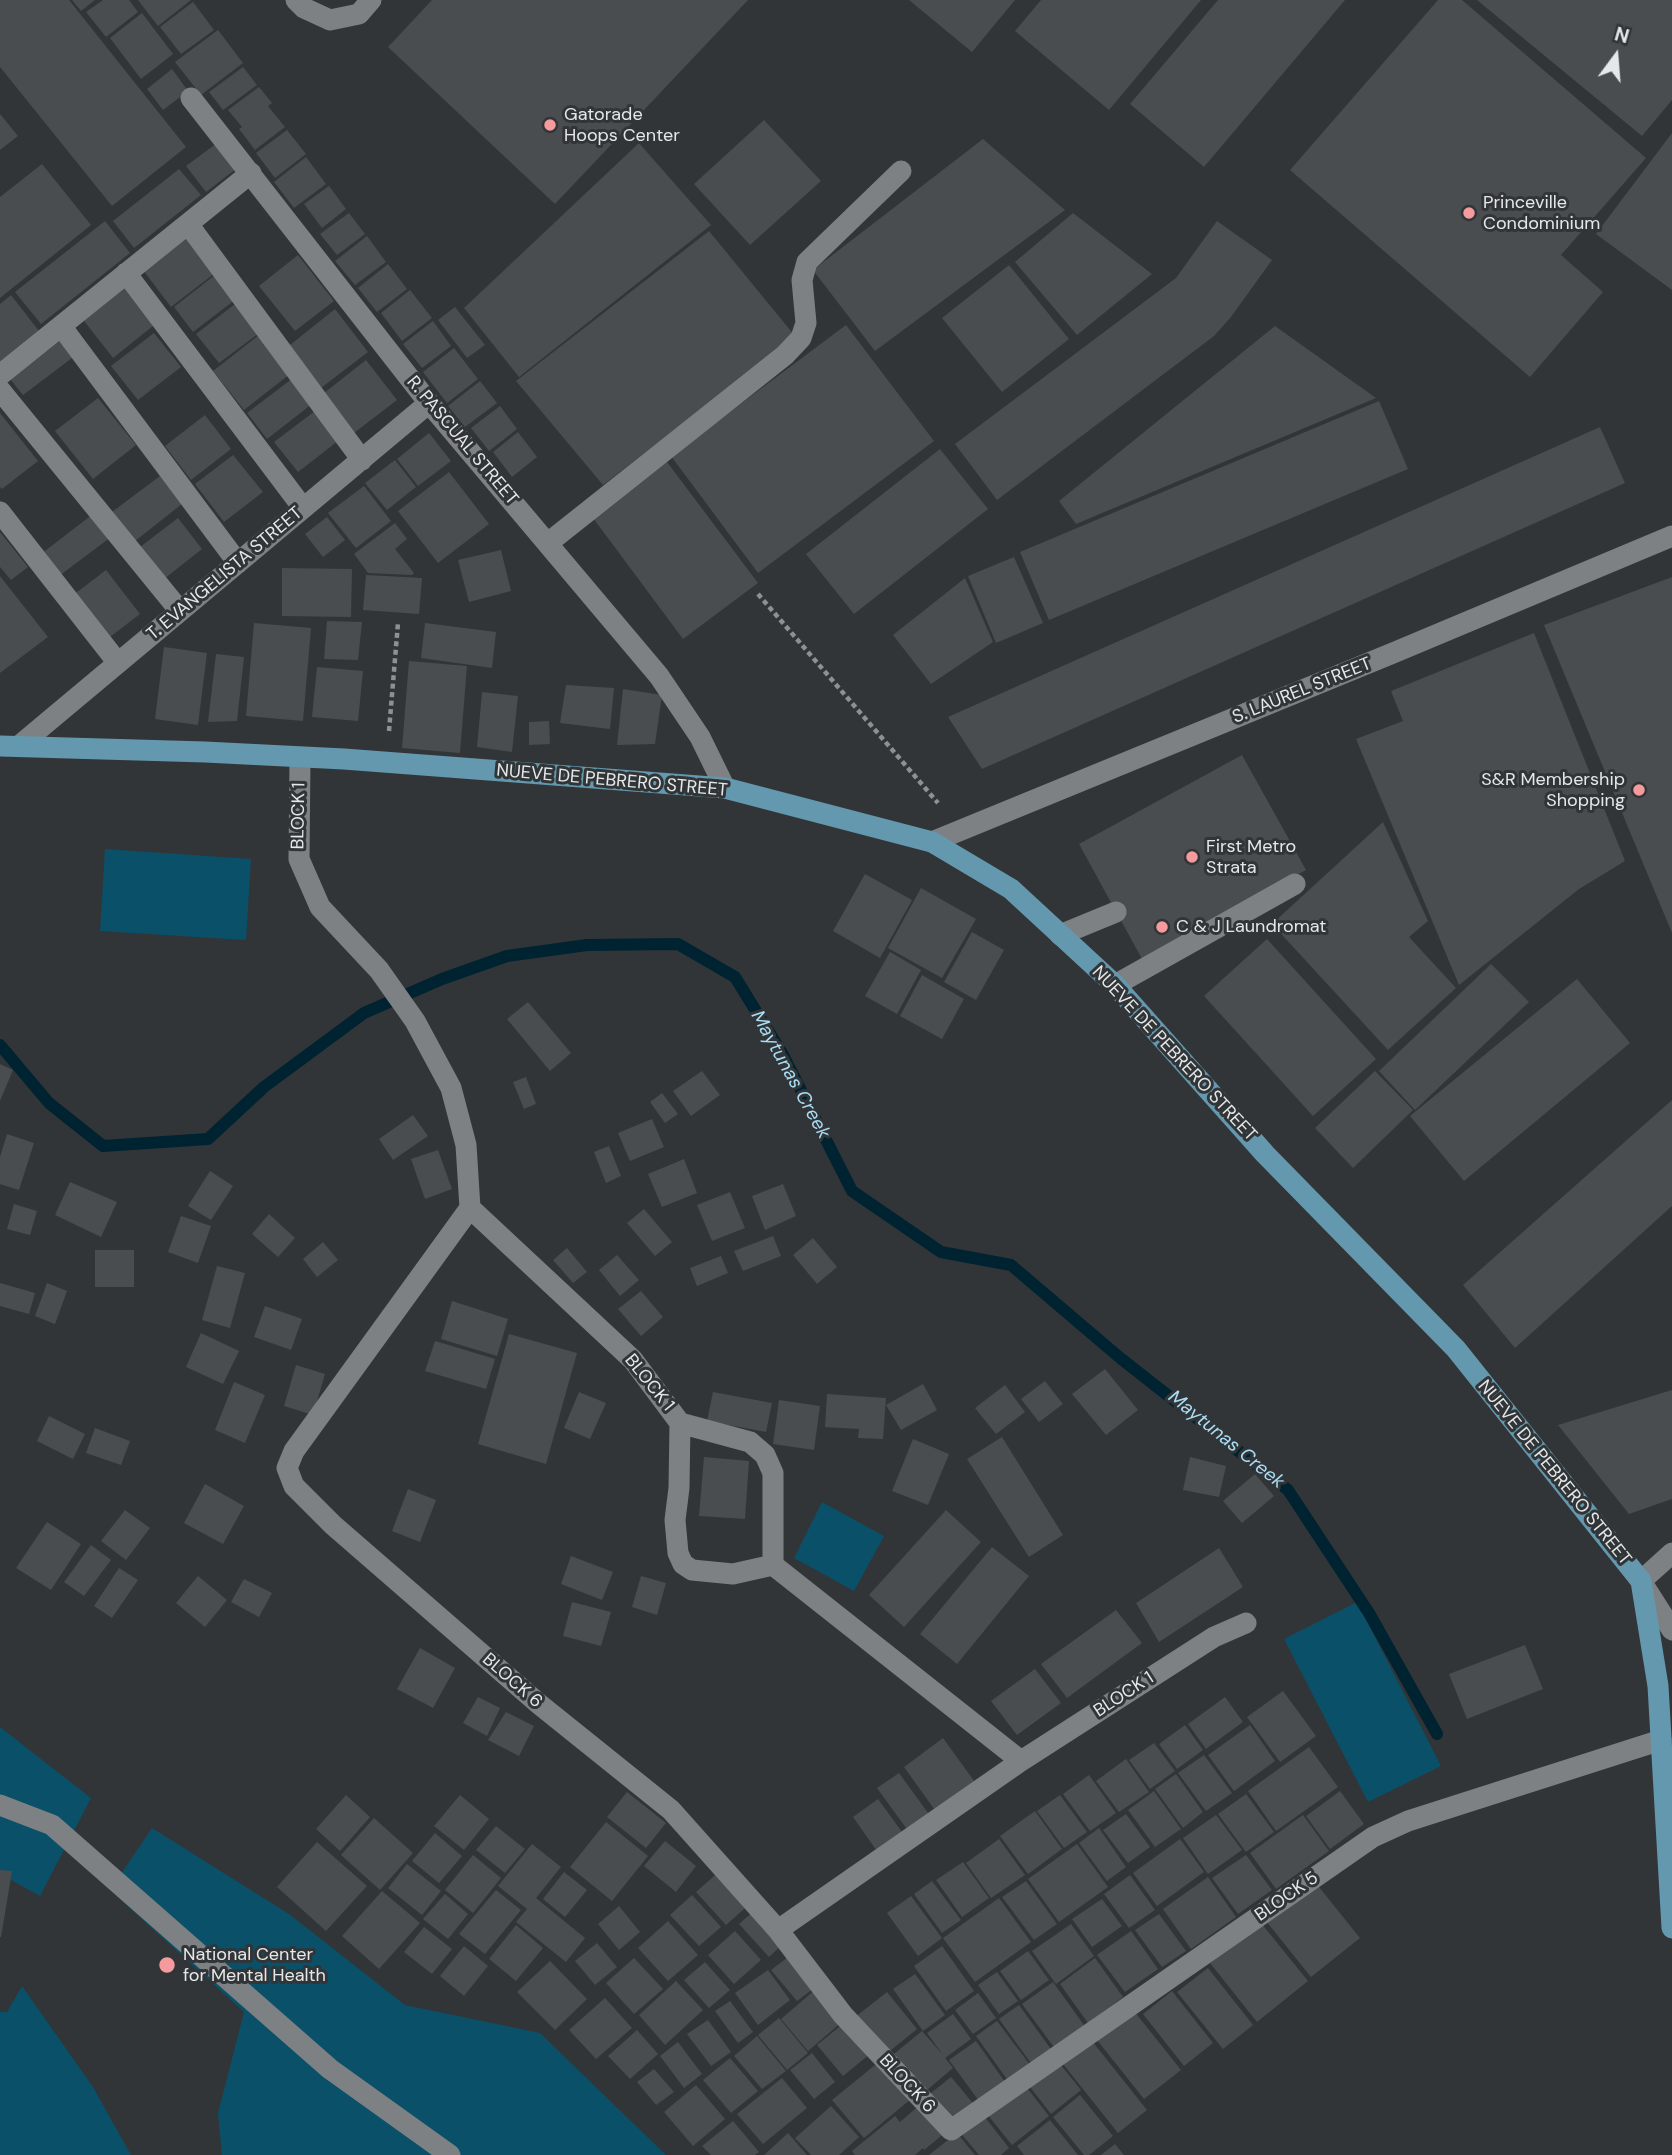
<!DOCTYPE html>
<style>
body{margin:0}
#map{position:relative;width:1672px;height:2155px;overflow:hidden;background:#323537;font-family:"DM Sans",sans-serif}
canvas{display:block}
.north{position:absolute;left:1581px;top:21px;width:70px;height:70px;-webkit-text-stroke:5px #323537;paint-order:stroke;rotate:16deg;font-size:19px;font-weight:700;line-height:28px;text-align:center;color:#e5e8e9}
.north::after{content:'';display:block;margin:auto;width:24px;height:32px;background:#e5e8e9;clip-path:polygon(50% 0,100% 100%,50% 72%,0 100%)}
</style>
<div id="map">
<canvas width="1672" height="2155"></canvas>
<div class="north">N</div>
</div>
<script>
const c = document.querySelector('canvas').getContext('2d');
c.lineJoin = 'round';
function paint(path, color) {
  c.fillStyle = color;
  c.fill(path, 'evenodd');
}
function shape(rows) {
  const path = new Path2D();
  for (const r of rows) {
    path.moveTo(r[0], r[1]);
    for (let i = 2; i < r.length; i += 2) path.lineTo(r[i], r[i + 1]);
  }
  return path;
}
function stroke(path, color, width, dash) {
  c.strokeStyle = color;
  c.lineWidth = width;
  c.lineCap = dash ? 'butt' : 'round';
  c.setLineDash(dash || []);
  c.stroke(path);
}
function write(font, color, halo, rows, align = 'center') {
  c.font = font + ' "DM Sans",sans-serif';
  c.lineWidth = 6;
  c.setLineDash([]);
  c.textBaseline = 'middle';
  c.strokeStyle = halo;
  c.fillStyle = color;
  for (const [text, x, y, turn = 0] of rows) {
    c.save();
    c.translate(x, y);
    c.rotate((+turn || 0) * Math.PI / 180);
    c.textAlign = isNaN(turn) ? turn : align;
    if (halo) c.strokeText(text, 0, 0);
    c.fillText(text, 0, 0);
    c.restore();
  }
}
paint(shape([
 [105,849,251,859,246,940,100,931],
 [822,1502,884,1536,854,1591,794,1558],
 [1357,1602,1441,1766,1368,1802,1284,1639],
 [0,1727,91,1798,40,1896,0,1874],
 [152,1828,289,1914,405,2005,540,2033,666,2155,222,2155,218,2113,244,2012,110,1890],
 [22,1986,93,2087,131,2155,0,2155,0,2012,7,2012]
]), '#0a5069');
stroke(shape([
 [0,1045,49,1103,103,1146,208,1139,264,1087,364,1013,442,979,507,956,587,945,678,944,735,977,783,1055,852,1191,941,1252,1011,1265,1119,1357,1288,1490,1369,1613,1437,1734]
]), '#002331', 12);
paint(shape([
 [0,0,69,0,186,147,112,206,0,67],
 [72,0,95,0,81,11],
 [103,0,129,0,138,12,106,37,86,12],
 [138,0,191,0,158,26],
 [432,0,748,0,555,204,388,47],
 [909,0,1015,0,972,52],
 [1041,0,1201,0,1109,110,1015,31],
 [1218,0,1345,0,1204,167,1130,104],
 [1438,0,1462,0,1646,158,1561,255,1603,292,1530,377,1290,170],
 [1477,0,1672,0,1672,100,1642,136],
 [193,2,214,30,181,54,160,27],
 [142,13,173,54,141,79,110,38],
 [218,30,243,63,201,95,175,62],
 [243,67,257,85,223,110,209,92],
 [172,69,188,91,163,110,147,89],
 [259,87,272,103,268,106,285,127,255,150,239,129,242,127,228,110],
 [0,114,18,136,0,150],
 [764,120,821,181,750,245,694,184],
 [287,130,306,154,275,178,256,153],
 [1672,133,1672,290,1596,234],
 [983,139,1065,210,875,351,813,270],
 [217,143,237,168,206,192,186,166],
 [639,143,711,225,519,377,464,308],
 [306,157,326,184,294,208,274,182],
 [42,164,91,225,0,298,0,197],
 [179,169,201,195,134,248,113,221],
 [329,186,346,209,322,228,304,204],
 [349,213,365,234,337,255,320,234],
 [1073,213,1152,274,1077,335,1015,262],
 [105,221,130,253,41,324,15,292],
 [1217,221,1272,260,1231,317,1214,336,997,500,955,444,1176,278],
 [187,229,219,270,171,307,140,266],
 [709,231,795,336,603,485,516,381],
 [367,236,386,262,355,285,335,261],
 [298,255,334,301,295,331,259,286],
 [388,264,407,289,377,312,358,288],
 [1009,265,1069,339,1002,392,942,318],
 [220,271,240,296,193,332,174,307],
 [127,282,158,322,113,358,81,317],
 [410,290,432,318,402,341,381,313],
 [11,295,39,331,0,362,0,304],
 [239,301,262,331,219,363,196,334],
 [455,307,485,345,467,358,438,320],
 [335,309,368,352,317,391,285,349],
 [433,321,451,346,422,368,403,344],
 [846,325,934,441,758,573,671,456],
 [1275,326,1376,398,1076,524,1059,501],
 [59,333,76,355,23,395,6,374],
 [154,333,181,367,138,400,111,366],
 [259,335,290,374,244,410,213,371],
 [454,348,478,379,447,403,423,372],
 [366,360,397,400,350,436,319,397],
 [293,378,312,404,267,439,247,413],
 [480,381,497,403,465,427,448,406],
 [98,398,136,445,93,479,55,431],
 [1379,401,1408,469,1049,620,1020,552],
 [500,406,517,429,489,451,471,428],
 [315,411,338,441,298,472,274,442],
 [0,413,38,461,2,489,0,487],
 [205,415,231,449,191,480,165,446],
 [1600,427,1625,483,982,769,948,717],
 [518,432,537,457,512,477,493,452],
 [429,433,451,461,418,486,397,459],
 [940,449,988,509,854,614,806,554],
 [233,455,263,492,224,522,195,484],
 [395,460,416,487,387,510,365,483],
 [667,462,758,583,683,639,593,518],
 [449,472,489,524,438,563,398,511],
 [160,476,182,504,135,541,112,512],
 [364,486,391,521,356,548,328,513],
 [93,514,111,537,59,576,41,554],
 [327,517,345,540,323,557,305,534],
 [178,518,202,549,164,579,140,547],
 [395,523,407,539,395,549,414,573,412,575,368,573,354,554],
 [0,532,28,567,11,580,0,567],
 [501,550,511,591,469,602,458,560],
 [1014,557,1043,623,996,643,968,576],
 [282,568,352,569,351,617,282,616],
 [106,570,140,614,106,640,72,596],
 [366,575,422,578,419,614,363,610],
 [0,576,48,637,0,673],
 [1672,577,1672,933,1544,625],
 [965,578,993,642,931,684,893,635],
 [327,621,362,622,358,660,324,659],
 [254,623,311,628,303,721,246,716],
 [425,623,496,632,492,668,421,658],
 [1534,633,1625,861,1579,889,1459,985,1356,739,1403,721,1391,691],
 [164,647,207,653,198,725,155,719],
 [216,654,244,657,237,721,208,722],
 [409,661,467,666,460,753,402,748],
 [317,667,363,671,358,721,312,717],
 [566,685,614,688,610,729,560,723],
 [623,689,662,695,655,744,617,745],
 [482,692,518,696,512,752,477,747],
 [549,721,550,744,529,745,529,722],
 [1242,755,1306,870,1142,959,1079,844],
 [1383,822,1428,921,1409,937,1456,988,1388,1050,1272,924],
 [865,874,912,900,880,958,833,931],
 [921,888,976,919,942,978,888,948],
 [972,932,1004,950,976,1000,944,982],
 [1267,939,1376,1059,1313,1116,1204,996],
 [890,952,921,970,897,1014,865,996],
 [1491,964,1529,1002,1415,1110,1379,1071],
 [922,975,964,999,942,1039,900,1016],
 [1577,979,1630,1043,1464,1181,1410,1116],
 [528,1002,571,1053,550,1071,507,1019],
 [0,1064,13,1070,0,1101],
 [702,1071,720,1095,691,1116,673,1091],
 [1375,1071,1413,1110,1353,1168,1315,1128],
 [526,1077,536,1104,524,1109,513,1082],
 [662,1093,678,1114,665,1123,650,1102],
 [1672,1100,1672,1206,1515,1348,1463,1285],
 [413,1115,428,1136,393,1160,379,1139],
 [652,1119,664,1147,630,1161,618,1133],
 [7,1134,34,1143,19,1190,0,1184,0,1157],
 [609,1146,621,1176,606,1183,594,1152],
 [438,1150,452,1189,425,1199,411,1159],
 [684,1159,697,1193,662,1207,648,1174],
 [210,1171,233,1186,211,1220,188,1206],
 [70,1182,117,1202,101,1237,55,1215],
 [783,1184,796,1216,765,1230,752,1196],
 [730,1192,745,1228,712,1241,697,1205],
 [14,1204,37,1211,30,1235,7,1229],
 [644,1209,672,1242,655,1256,627,1223],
 [269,1214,295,1238,278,1257,252,1234],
 [181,1216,211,1226,198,1263,168,1252],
 [773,1236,781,1256,743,1271,734,1251],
 [813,1238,837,1267,817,1284,793,1255],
 [323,1242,338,1260,317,1277,303,1259],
 [567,1248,587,1272,573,1283,553,1260],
 [95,1250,134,1250,134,1287,95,1287],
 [617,1255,639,1280,620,1296,599,1270],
 [721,1256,728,1273,697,1286,690,1268],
 [217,1266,245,1273,230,1328,202,1320],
 [0,1283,35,1293,29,1314,0,1306],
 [47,1283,67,1291,55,1324,35,1316],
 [641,1291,663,1317,641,1336,618,1309],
 [452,1301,508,1319,497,1356,441,1339],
 [265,1306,302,1319,291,1350,254,1337],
 [201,1333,239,1351,223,1384,186,1367],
 [509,1334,577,1353,546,1464,478,1444],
 [435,1341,495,1359,486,1389,425,1371],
 [296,1365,325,1374,313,1415,284,1406],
 [1105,1369,1138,1410,1106,1435,1072,1394],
 [1045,1381,1063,1404,1039,1422,1021,1399],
 [234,1382,265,1395,245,1443,215,1430],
 [923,1384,937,1410,901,1430,886,1405],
 [1005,1385,1025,1412,996,1434,975,1408],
 [1672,1390,1672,1499,1629,1514,1558,1425],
 [579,1392,606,1403,590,1439,564,1428],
 [713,1392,772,1403,766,1432,707,1421],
 [827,1394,886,1398,883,1439,858,1438,859,1429,825,1427],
 [779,1400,820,1406,814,1450,773,1444],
 [49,1416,85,1434,73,1459,37,1441],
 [95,1428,130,1441,121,1465,86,1453],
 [1002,1437,1063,1535,1029,1557,967,1459],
 [913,1439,949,1454,928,1505,892,1491],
 [704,1457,749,1461,745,1519,699,1516],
 [1190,1457,1226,1466,1219,1497,1183,1490],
 [1255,1474,1274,1496,1242,1523,1223,1501],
 [205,1484,244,1506,223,1544,184,1523],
 [408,1489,436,1500,420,1542,392,1531],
 [125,1510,150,1528,126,1560,101,1541],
 [946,1510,981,1542,904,1627,869,1595],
 [47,1522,81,1544,51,1590,16,1568],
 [91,1545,111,1560,84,1596,64,1582],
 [992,1547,1029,1576,957,1664,920,1634],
 [1219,1548,1243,1587,1159,1642,1136,1603],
 [571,1556,613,1572,602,1600,561,1584],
 [119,1568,138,1580,112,1618,94,1606],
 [198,1576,227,1600,205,1627,176,1603],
 [641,1576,666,1583,657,1615,632,1607],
 [244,1579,272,1593,259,1617,231,1602],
 [572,1602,611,1612,601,1646,563,1636],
 [1116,1610,1142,1643,1067,1698,1041,1664],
 [1525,1645,1543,1689,1467,1719,1449,1674],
 [420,1648,455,1668,433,1708,397,1689],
 [1035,1669,1061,1703,1017,1735,991,1701],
 [1283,1691,1316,1736,1280,1762,1247,1717],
 [478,1697,500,1708,487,1736,463,1723],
 [1225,1697,1243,1722,1206,1749,1188,1724],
 [506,1712,534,1726,519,1756,488,1740],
 [1185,1725,1203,1750,1177,1769,1159,1744],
 [1250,1725,1275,1761,1234,1791,1208,1755],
 [943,1738,977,1785,937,1813,904,1767],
 [1154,1743,1175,1771,1150,1789,1129,1760],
 [1309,1747,1338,1787,1276,1831,1248,1791],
 [1204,1755,1232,1793,1206,1811,1178,1773],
 [1126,1759,1149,1792,1119,1812,1096,1781],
 [899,1773,931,1817,909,1832,877,1788],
 [1176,1774,1203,1812,1183,1828,1155,1789],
 [1089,1775,1116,1813,1090,1831,1063,1794],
 [1154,1791,1181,1829,1155,1847,1128,1810],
 [1340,1791,1364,1824,1330,1849,1306,1816],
 [627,1792,666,1823,646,1848,607,1817],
 [1246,1794,1274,1832,1246,1852,1218,1814],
 [346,1795,370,1817,340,1851,316,1829],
 [460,1795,489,1819,464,1850,434,1826],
 [1060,1795,1087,1832,1064,1848,1037,1811],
 [878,1799,905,1836,879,1854,853,1817],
 [1035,1811,1062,1849,1028,1874,1000,1836],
 [1126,1814,1150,1847,1128,1863,1103,1830],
 [1216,1815,1242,1850,1208,1874,1183,1838],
 [1303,1815,1329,1851,1276,1889,1250,1853],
 [374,1818,413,1853,380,1890,341,1855],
 [606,1822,648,1856,612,1901,570,1867],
 [496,1826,525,1849,505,1873,476,1850],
 [1099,1828,1126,1867,1107,1881,1079,1843],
 [435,1833,462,1856,439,1883,412,1861],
 [999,1839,1025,1875,991,1898,966,1863],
 [1180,1839,1204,1872,1157,1906,1133,1873],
 [665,1841,696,1866,676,1892,644,1866],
 [317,1842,367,1886,326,1931,277,1887],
 [532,1844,561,1867,536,1898,585,1938,566,1962,516,1922,527,1909,498,1886],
 [1077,1844,1108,1887,1059,1922,1028,1879],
 [473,1855,501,1878,473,1913,445,1890],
 [1246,1855,1272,1890,1238,1914,1212,1878],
 [963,1862,989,1898,962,1917,936,1880],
 [407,1864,441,1891,422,1915,388,1888],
 [722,1869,752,1902,726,1925,696,1892],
 [0,1870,12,1871,1,1937,0,1937],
 [564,1872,587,1890,565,1917,543,1899],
 [1130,1875,1155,1910,1129,1928,1104,1894],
 [1208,1877,1236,1917,1191,1949,1163,1909],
 [932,1881,961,1920,942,1933,914,1894],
 [1026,1881,1057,1924,1034,1940,1002,1897],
 [1315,1882,1360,1938,1311,1977,1266,1921],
 [496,1890,521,1910,485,1954,459,1934],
 [382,1891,420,1923,379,1969,342,1936],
 [445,1894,468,1914,448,1939,423,1919],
 [692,1895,721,1927,699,1946,670,1915],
 [911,1896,942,1938,918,1956,887,1913],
 [999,1898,1031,1942,975,1982,943,1938],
 [1102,1899,1122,1926,1092,1947,1072,1919],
 [619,1906,640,1932,619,1950,598,1924],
 [755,1910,784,1943,769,1957,739,1924],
 [1159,1914,1186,1951,1162,1967,1135,1930],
 [668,1921,698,1955,668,1981,638,1948],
 [1261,1923,1308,1981,1257,2022,1210,1963],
 [1071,1924,1094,1956,1056,1984,1032,1951],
 [516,1925,543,1948,516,1981,489,1959],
 [424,1927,452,1949,432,1974,404,1952],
 [735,1931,761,1960,734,1984,708,1955],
 [1131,1931,1158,1969,1125,1992,1097,1955],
 [597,1943,617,1967,595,1985,575,1961],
 [464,1946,488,1966,464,1996,440,1976],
 [942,1946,974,1991,946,2011,914,1966],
 [1028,1951,1049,1980,1021,2000,1000,1971],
 [792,1954,818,1985,797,2001,771,1970],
 [634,1958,663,1989,634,2014,606,1983],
 [1095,1958,1123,1997,1088,2023,1060,1984],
 [550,1961,587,1999,555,2030,517,1992],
 [705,1962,730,1990,709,2008,684,1980],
 [1208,1968,1253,2025,1223,2049,1177,1992],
 [768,1970,790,2000,758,2025,735,1993],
 [997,1972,1018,2001,999,2014,978,1985],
 [915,1974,945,2015,923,2031,893,1989],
 [676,1981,703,2010,665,2045,639,2015],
 [1053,1982,1086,2028,1056,2050,1022,2004],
 [816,1989,843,2021,808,2051,781,2019],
 [1172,1991,1213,2043,1184,2066,1143,2014],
 [887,1992,917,2029,885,2055,854,2018],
 [978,1993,996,2018,973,2034,955,2010],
 [605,1998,632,2028,596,2059,569,2030],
 [730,2001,753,2032,738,2043,715,2011],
 [1019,2005,1053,2052,1033,2066,999,2019],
 [1134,2011,1181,2070,1144,2099,1097,2040],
 [953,2014,971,2039,945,2058,953,2068,920,2096,889,2058,922,2031,943,2055,927,2033],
 [779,2018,808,2053,787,2070,758,2035],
 [708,2020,731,2052,711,2066,687,2034],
 [997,2021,1031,2066,1009,2082,976,2036],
 [844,2023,870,2054,843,2076,817,2045],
 [637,2030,658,2054,630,2079,608,2056],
 [757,2036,786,2071,762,2089,734,2056],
 [976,2041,1005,2082,979,2101,949,2060],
 [1092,2041,1147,2110,1118,2133,1063,2064],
 [678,2042,702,2074,684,2088,660,2056],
 [812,2053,835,2082,814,2099,790,2070],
 [730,2058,758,2091,731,2113,703,2080],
 [880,2061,911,2099,864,2138,832,2100],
 [1060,2064,1081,2090,1051,2114,1030,2087],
 [654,2069,674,2092,656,2105,637,2082],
 [951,2077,977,2108,952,2128,926,2097],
 [782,2078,807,2108,763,2144,737,2114],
 [1024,2084,1049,2116,1012,2145,987,2114],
 [696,2085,725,2119,693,2146,664,2112],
 [1080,2095,1113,2136,1089,2155,1084,2155,1053,2117],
 [922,2103,946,2132,924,2150,923,2148,915,2155,855,2155,852,2151,895,2116,900,2122],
 [831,2106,859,2137,839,2155,811,2155,795,2138],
 [981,2112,1009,2148,1001,2155,979,2155,958,2130],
 [1050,2120,1078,2155,1024,2155,1017,2146],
 [733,2121,759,2152,755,2155,711,2155,702,2146],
 [788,2133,807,2155,764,2155],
 [957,2133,975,2155,929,2155],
 [1115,2144,1124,2155,1101,2155]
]), '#494d4f');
stroke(shape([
 [758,594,938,803],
 [389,731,398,623]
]), '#8e9193', 4.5, [5, 3.5]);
stroke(shape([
 [296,0,304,8,330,20,359,14,371,0],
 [191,98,429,403,659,676,700,737,725,788],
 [188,224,362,460],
 [126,273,303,508],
 [61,326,238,563],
 [0,375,251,173],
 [0,390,180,611],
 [0,512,118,663],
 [548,543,785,355,801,338,806,323,802,280,807,262,901,171],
 [20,745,429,403],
 [300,758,299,859,320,907,379,970,415,1021,451,1088,466,1145,470,1208,633,1360,680,1423,750,1442,765,1455,773,1473,773,1565,1021,1761,1214,1637,1246,1623],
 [932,842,1393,653,1672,536],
 [1060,935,1116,912],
 [1115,985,1295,884],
 [470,1208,294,1451,287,1468,294,1486,333,1525,539,1704,671,1810,778,1930,843,2015,951,2130,1373,1837,1408,1821,1661,1740],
 [680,1423,679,1488,675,1520,678,1553,683,1564,692,1570,733,1574,773,1565],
 [1672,1553,1641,1581,1672,1630],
 [0,1805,52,1825,330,2069,450,2155],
 [778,1930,1021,1761]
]), '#7d8183', 21);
stroke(shape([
 [0,746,205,752,344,759,725,788,932,842,1011,889,1115,985,1265,1154,1456,1349,1641,1581,1658,1686,1672,1928]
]), '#6498ae', 21);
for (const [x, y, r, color] of [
 [550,125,7,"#f59b9d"],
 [1469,213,7,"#f59b9d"],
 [1639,790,7,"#f59b9d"],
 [1192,857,7,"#f59b9d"],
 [1162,927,7,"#f59b9d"],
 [167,1965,9,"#f59b9d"]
]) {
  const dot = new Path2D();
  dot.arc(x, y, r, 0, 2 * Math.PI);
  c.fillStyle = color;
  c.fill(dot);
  stroke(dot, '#323537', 2.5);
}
write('18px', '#e5e8e9', '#323537', [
 ["Gatorade",564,115],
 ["Hoops Center",564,136],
 ["Princeville",1483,203],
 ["Condominium",1483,224],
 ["S&R Membership",1625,780,"right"],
 ["Shopping",1625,801,"right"],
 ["First Metro",1206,847],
 ["Strata",1206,868],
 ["C & J Laundromat",1176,927],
 ["National Center",183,1955],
 ["for Mental Health",183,1976]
], 'left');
write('18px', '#e5e8e9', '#323537', [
 ["R. PASCUAL STREET",462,441,50],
 ["T. EVANGELISTA STREET",225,574,-40],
 ["S. LAUREL STREET",1302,691,-22],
 ["NUEVE DE PEBRERO STREET",612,781,5],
 ["BLOCK 1",299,816,-89],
 ["NUEVE DE PEBRERO STREET",1174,1054,47],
 ["BLOCK 1",649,1383,51],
 ["NUEVE DE PEBRERO STREET",1554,1473,51],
 ["BLOCK 6",512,1681,41],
 ["BLOCK 1",1124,1695,-33],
 ["BLOCK 5",1287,1897,-35],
 ["BLOCK 6",907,2084,47]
]);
write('italic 19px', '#aaddf5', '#323537', [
 ["Maytunas Creek",790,1075,61],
 ["Maytunas Creek",1226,1440,39]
]);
</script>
